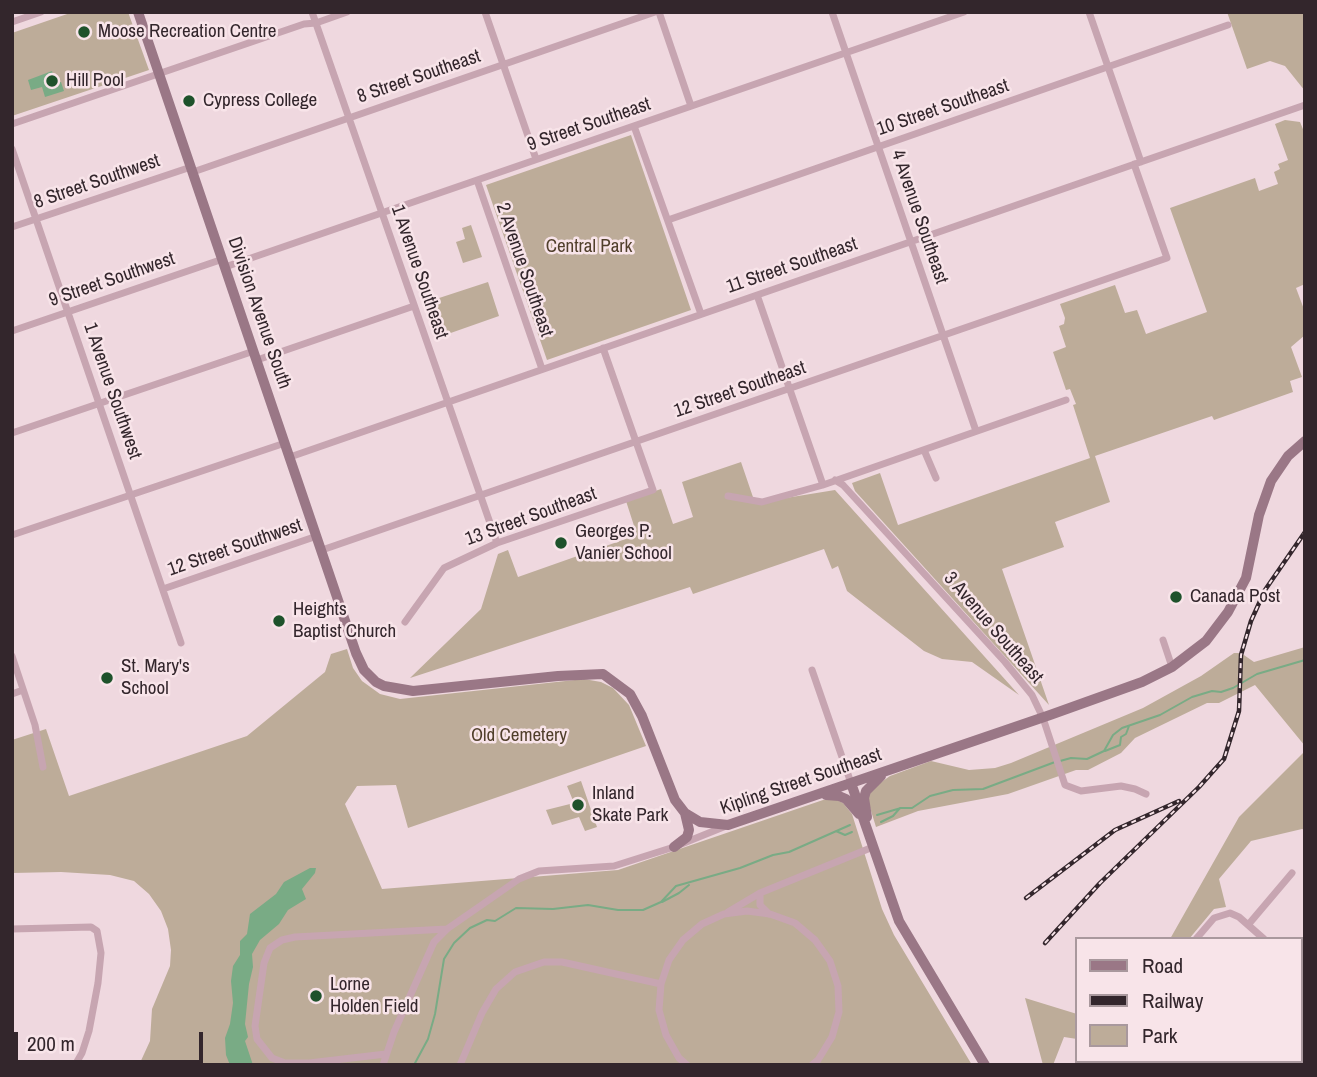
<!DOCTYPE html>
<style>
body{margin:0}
#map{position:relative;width:1317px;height:1077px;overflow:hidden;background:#efd8df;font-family:"Archivo Narrow",sans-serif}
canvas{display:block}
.frame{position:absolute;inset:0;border:14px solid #33262c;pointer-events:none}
.legend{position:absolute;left:1075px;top:937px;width:228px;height:126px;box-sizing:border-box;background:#f8e4e9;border:2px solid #a9989d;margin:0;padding:9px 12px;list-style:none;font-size:21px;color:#33262c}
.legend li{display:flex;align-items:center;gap:14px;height:35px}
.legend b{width:35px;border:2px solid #a9989d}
.scale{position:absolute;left:14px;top:1032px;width:189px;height:32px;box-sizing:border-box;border:4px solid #33262c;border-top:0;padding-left:9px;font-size:21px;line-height:24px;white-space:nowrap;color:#33262c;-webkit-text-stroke:5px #f8e4e9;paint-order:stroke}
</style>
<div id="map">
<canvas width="1317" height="1077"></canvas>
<div class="frame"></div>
<ul class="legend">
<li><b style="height:9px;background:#9a7786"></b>Road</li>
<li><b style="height:9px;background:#33262c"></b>Railway</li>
<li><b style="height:19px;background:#bdac99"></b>Park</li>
</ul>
<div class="scale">200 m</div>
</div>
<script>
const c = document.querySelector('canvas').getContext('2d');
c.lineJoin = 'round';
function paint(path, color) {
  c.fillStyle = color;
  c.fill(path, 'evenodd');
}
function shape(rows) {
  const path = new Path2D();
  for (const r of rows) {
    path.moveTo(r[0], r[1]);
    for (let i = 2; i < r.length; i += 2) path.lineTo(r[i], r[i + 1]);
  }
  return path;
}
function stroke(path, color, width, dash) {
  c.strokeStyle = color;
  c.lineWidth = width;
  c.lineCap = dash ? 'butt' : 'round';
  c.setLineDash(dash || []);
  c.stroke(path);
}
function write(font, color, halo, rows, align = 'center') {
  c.font = font + ' "Archivo Narrow",sans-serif';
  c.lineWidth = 5;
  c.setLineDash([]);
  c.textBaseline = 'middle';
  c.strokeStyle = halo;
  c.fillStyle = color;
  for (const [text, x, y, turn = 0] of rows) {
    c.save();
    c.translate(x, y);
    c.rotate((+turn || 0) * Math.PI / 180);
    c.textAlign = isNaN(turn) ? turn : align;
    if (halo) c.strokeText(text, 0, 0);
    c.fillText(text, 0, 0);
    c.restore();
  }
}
paint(shape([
 [73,12,128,12,149,70,12,116,12,33],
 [1227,12,1305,12,1305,91,1285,66,1270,61,1247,69],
 [1285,120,1300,122,1305,134,1305,284,1296,288,1305,312,1305,335,1291,347,1302,377,1290,381,1293,392,1214,420,1212,416,1095,456,1110,502,1055,522,1064,547,1002,569,1049,705,855,491,852,483,880,473,898,525,1090,458,1073,405,1076,404,1070,389,1066,390,1053,352,1066,347,1059,326,1064,324,1065,318,1060,304,1115,285,1125,313,1137,310,1146,334,1207,312,1170,208,1255,178,1259,191,1278,184,1274,172,1280,169,1278,164,1288,160,1275,124],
 [631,135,691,310,547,360,486,185],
 [471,225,482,257,463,263,456,242,465,239,462,228],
 [488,282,499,316,445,335,433,300],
 [741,462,755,503,835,490,1019,695,972,662,942,659,924,651,847,591,838,566,832,569,824,549,693,594,690,587,410,678,481,609,498,554,508,550,518,577,637,535,626,501,661,489,673,524,693,517,682,482],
 [1305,647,1305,746,1255,685,1219,703,1207,703,1135,738,1121,753,1088,770,1076,770,1008,794,918,811,876,827,867,798,870,790,890,776,931,761,969,770,995,768,1011,763,1143,708,1201,676,1234,653,1241,653,1254,662],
 [347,649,353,668,362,681,380,694,400,699,584,679,601,682,613,688,629,705,646,746,408,828,396,785,357,786,345,804,382,889,618,870,823,800,837,800,843,803,852,814,882,909,894,935,972,1065,139,1065,150,1041,152,1009,170,966,171,950,168,929,161,911,149,894,134,881,110,875,61,872,12,873,12,740,46,729,69,796,247,736,325,672,331,654],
 [1305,751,1305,830,1302,829,1251,841,1219,879,1226,907,1214,909,1189,939,1170,939,1239,817],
 [581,781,597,827,585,831,579,817,552,825,546,810,574,803,567,786],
 [1025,998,1077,1014,1077,1039,1064,1037,1053,1065,1043,1065]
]), '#bdac99');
paint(shape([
 [52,71,56,83,61,82,64,91,45,97,42,87,31,90,28,80],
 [310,868,316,868,315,873,302,889,306,899,288,910,279,924,260,940,252,954,253,967,249,984,245,1024,248,1037,245,1041,253,1065,230,1065,226,1055,225,1038,230,1024,233,1003,231,981,233,966,240,955,240,941,247,934,250,914,276,894,284,882]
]), '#79ab85');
stroke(shape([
 [1105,751,1120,745,1121,737,1126,734,1129,726],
 [1060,761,1071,758,1087,759,1104,751,1113,735,1122,728,1160,715,1192,697,1212,691,1221,692,1233,688,1257,674,1305,660],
 [877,815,901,808,912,808,930,796,953,790,983,789,1055,762],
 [881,822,893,816,900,808],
 [836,831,845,835,852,832],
 [662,902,679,893,689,885],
 [414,1065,428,1039,435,1014,444,959,454,943,470,928,487,920,495,921,516,908,553,909,588,905,618,910,643,910,661,902,676,886,740,868,773,855,789,852,850,825]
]), '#79ab85', 2);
stroke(shape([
 [312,12,497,543],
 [485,12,536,159],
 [659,12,691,106],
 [832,12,976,431],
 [1089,12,1141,162],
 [12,22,41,12],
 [12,124,304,24,316,23,347,12],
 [634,126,701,314],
 [12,149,181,643],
 [193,172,655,12],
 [477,180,542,369],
 [668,220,1228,25],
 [12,227,191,167],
 [225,267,964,12],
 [757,295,823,485],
 [12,331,223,259],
 [257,360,414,306],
 [12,433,254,351],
 [924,450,936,478],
 [290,457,1305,105],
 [835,480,843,485,1005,662,1032,695,1043,718,1065,785,1081,791,1121,786,1135,789,1146,794],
 [728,496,762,502,823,485,1066,400],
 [12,535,285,443],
 [322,550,1167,258,1134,164],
 [163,589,317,536],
 [405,622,444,568,497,543,653,490,603,348],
 [1163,640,1172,667],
 [12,656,35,725,43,767],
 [812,670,851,783],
 [12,694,23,690],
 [760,893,760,905,769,914],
 [728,912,760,893,873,847],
 [1248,925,1292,873],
 [12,929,91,927,97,931,101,953,98,983,89,1031,82,1053,75,1065],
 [1196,939,1214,918,1230,913,1239,917,1264,939],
 [1301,971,1305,974],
 [386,1054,309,1063,285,1063,272,1058,257,1039,255,1026,264,963,270,948,282,940,295,937,447,929],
 [1263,1061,1264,1065],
 [383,1065,394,1032,434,942,447,929,519,879,539,871,614,866,674,847,726,826],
 [460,1065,482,1013,496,989,515,972,544,962,562,962,661,984],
 [687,1065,679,1058,666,1035,659,1010,661,984,669,960,683,940,702,924,724,914,747,911,770,914,795,923,815,940,830,961,838,986,839,1012,832,1037,818,1060,812,1065],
 [1095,1065,1096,1061],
 [1194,1065,1197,1061]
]), '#c7a5b1', 7);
stroke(shape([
 [138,12,356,653,364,670,376,682,384,686,413,691,558,676,603,674,630,694,642,716,675,800,685,813,700,822,728,825,1050,715,1142,682,1172,667,1206,641,1228,612,1246,578,1259,515,1271,481,1288,456,1305,441],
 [851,783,899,921,985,1065],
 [826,795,839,796,846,799,859,814],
 [867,817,864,798,866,791,881,776],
 [674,847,687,837,689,830,685,813]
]), '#9a7786', 10);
const rail = shape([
 [1026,898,1115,830,1179,801],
 [1045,943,1100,883,1199,787,1224,759,1239,711,1241,655,1251,621,1265,590,1305,532]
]);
stroke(rail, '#33262c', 4.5);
stroke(rail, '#f8e4e9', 2, [5]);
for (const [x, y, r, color] of [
 [84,32,7,"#1e522b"],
 [52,81,7,"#1e522b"],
 [189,101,7,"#1e522b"],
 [561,543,7,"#1e522b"],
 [1176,597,7,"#1e522b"],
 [279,621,7,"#1e522b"],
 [107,678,7,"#1e522b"],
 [578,805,7,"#1e522b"],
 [316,996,7,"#1e522b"]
]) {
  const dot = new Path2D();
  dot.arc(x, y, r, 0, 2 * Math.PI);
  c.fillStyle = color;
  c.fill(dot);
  stroke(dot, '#f8e4e9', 2.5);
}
write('19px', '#33262c', '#f8e4e9', [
 ["Moose Recreation Centre",98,32],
 ["Hill Pool",66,81],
 ["Cypress College",203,101],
 ["Georges P.",575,532],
 ["Vanier School",575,554],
 ["Canada Post",1190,597],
 ["Heights",293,610],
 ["Baptist Church",293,632],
 ["St. Mary's",121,667],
 ["School",121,689],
 ["Inland",592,794],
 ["Skate Park",592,816],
 ["Lorne",330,985],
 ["Holden Field",330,1007]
], 'left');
write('19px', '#33262c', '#f8e4e9', [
 ["8 Street Southeast",419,77,-19],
 ["10 Street Southeast",943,108,-19],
 ["9 Street Southeast",589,125,-19],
 ["8 Street Southwest",97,182,-19],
 ["4 Avenue Southeast",919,217,71],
 ["11 Street Southeast",792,266,-19],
 ["2 Avenue Southeast",524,270,71],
 ["1 Avenue Southeast",419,272,71],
 ["9 Street Southwest",112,280,-19],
 ["Division Avenue South",259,313,71],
 ["12 Street Southeast",740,390,-19],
 ["1 Avenue Southwest",112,391,71],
 ["13 Street Southeast",531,517,-20],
 ["12 Street Southwest",235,548,-19],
 ["3 Avenue Southeast",993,628,49],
 ["Kipling Street Southeast",801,782,-19]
]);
write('19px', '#503f2b', '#f8e4e9', [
 ["Central Park",589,247],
 ["Old Cemetery",519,736]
]);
</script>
